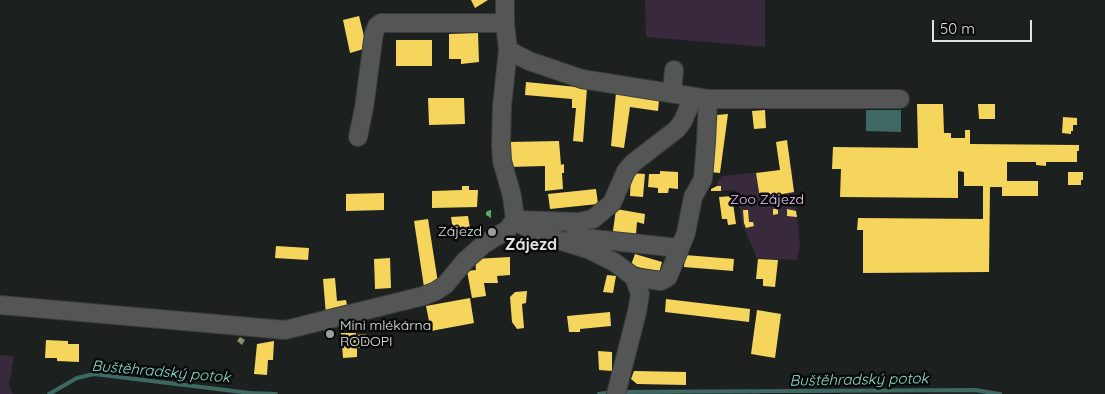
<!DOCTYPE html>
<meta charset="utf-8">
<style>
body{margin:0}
#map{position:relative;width:1105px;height:394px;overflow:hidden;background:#1c2120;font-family:Quicksand,sans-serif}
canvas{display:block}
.scale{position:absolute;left:932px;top:20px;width:100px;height:22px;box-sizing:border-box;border:2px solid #dfe4e3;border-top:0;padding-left:6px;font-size:15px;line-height:18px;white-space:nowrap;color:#dfe4e3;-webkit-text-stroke:4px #080b0a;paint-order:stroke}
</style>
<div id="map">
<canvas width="1105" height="394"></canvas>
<div class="scale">50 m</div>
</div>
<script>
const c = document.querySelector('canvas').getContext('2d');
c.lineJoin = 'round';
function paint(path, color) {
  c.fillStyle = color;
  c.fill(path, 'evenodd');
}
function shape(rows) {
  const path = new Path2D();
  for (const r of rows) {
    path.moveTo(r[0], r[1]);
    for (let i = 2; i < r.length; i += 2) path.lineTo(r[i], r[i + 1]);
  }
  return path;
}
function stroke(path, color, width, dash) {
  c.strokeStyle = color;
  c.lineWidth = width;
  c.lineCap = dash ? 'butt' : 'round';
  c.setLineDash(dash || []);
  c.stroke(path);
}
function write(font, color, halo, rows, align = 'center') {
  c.font = font + ' Quicksand,sans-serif';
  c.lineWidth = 5;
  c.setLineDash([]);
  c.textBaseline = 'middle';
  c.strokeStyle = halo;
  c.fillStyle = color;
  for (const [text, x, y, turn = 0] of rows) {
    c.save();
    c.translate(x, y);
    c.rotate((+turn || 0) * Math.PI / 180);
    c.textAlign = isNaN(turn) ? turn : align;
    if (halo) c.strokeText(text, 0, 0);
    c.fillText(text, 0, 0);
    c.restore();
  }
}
paint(shape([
 [645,0,765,0,765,47,646,37],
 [792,169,800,245,797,260,757,258,743,226,736,190,718,191,717,182,722,176],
 [0,355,14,356,9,385,13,394,0,394]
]), '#39293c');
paint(shape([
 [866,110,901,110,901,132,866,131]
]), '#3e6962');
paint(shape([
 [471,0,488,0,475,8],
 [359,16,367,48,350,53,343,20],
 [478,33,479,62,461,64,461,59,449,59,449,34],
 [396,40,432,40,432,66,396,66],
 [526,82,587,88,583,142,573,141,576,108,572,108,572,99,525,95],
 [616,93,659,99,658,111,630,107,624,148,611,146],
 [428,98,464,98,465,124,429,125],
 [917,104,943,104,944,133,951,133,951,138,965,138,965,130,970,130,970,144,1079,145,1079,151,1077,151,1077,162,1046,162,1046,166,1036,165,1036,162,1007,162,1007,181,1038,181,1038,196,1002,196,1002,187,990,187,989,272,863,273,863,230,857,230,858,218,983,219,983,186,964,186,964,172,958,171,958,198,840,197,841,169,832,169,833,147,918,148],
 [978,104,995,104,995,119,979,119],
 [765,110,766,128,754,129,752,111],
 [728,114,720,173,709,172,716,115],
 [1063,117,1077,118,1077,125,1073,125,1073,131,1071,131,1071,134,1062,133],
 [787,140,794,192,760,198,756,173,780,170,776,142],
 [559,141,561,165,564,164,564,173,562,173,563,189,545,191,545,166,509,167,508,142],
 [660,171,678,172,678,189,669,188,668,193,658,193,658,188,648,187,649,174,660,174],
 [1068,172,1083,172,1083,180,1081,180,1081,185,1068,185],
 [631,173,645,174,643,197,630,196],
 [462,186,469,186,469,190,478,190,477,207,432,208,432,191,462,190],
 [717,186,721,186,721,191,711,191,711,189],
 [596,189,598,204,550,209,548,194],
 [384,193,384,210,346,211,346,194],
 [732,196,736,224,728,225,727,219,722,219,719,197],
 [778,208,778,214,773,215,773,209],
 [616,209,645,214,644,224,637,222,636,234,630,233,629,241,612,238],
 [787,209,796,211,797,217,787,216],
 [743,210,748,210,749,222,753,222,754,226,746,228,744,223],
 [468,216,471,234,454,236,451,217],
 [428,219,438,283,424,287,414,221],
 [276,246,309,248,308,260,275,258],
 [635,254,662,262,659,273,631,265],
 [685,255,734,259,733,271,684,267],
 [510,257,510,275,497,276,498,283,484,283,486,296,472,298,467,271,476,270,475,259],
 [390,258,391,288,375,289,374,259],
 [758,259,778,260,775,287,763,286,763,279,756,279],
 [607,275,616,276,613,293,603,292],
 [335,278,337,301,346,300,348,310,326,315,323,279],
 [527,291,526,303,522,304,524,328,517,329,512,322,510,297,515,292],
 [470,298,474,323,431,331,426,306],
 [666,299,750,309,749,322,665,312],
 [757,310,781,314,775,358,751,354],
 [610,312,611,326,580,329,580,332,569,332,567,316],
 [341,333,356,333,356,335,366,334,367,347,357,348,357,357,343,358],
 [46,340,68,341,68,344,79,344,79,362,57,361,57,358,45,358],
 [274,341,273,360,268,360,267,375,254,374,257,344],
 [598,351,612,352,612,371,599,370],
 [634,371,686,372,686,385,637,384,631,379]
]), '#f6d55c');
paint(shape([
 [490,210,491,210,491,218,486,215,486,212],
 [477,228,478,233,471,234,471,229]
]), '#5aae61');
paint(shape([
 [240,337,245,340,242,345,237,341]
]), '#8c8c6e');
stroke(shape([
 [621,392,975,390,1000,394],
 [49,394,77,378,94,374,250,393,276,394],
 [599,394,612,392]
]), '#3e6962', 4);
const minor = shape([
 [508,50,529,61,582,79,708,99,900,99],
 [672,93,674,70],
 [358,137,364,108,374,33,377,26,381,23,505,23],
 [515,220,533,232,590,250,614,262,634,277,640,294,637,312,616,394],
 [516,220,579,222,593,219,612,203,626,171,633,163,677,129,683,121,693,97],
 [574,237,679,248],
 [634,277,661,281,668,277,686,233,693,197,703,179,706,142,708,99],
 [0,305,285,330,423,296,436,291,445,285,465,261,484,244,507,230,515,220,512,196,502,161,501,144,502,106,508,50,505,23,505,0]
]);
stroke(minor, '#393e3d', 20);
stroke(minor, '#535655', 18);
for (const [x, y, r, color] of [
 [492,232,5,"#9ba09f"],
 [330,334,5,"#9ba09f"]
]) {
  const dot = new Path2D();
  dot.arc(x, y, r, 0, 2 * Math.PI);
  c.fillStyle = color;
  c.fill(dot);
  stroke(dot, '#080b0a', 2);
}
write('14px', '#f5c8fa', '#080b0a', [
 ["Zoo Zájezd",767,200]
]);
write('14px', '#dfe4e3', '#080b0a', [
 ["Zájezd",482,232],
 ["Mini mlékárna",340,326,"left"],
 ["RODOPI",340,342,"left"]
], 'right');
write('italic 15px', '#89dcce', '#080b0a', [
 ["Buštěhradský potok",161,372,5],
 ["Buštěhradský potok",859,380,-1]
]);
write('bold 16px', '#dfe4e3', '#080b0a', [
 ["Zájezd",531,245]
]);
</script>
